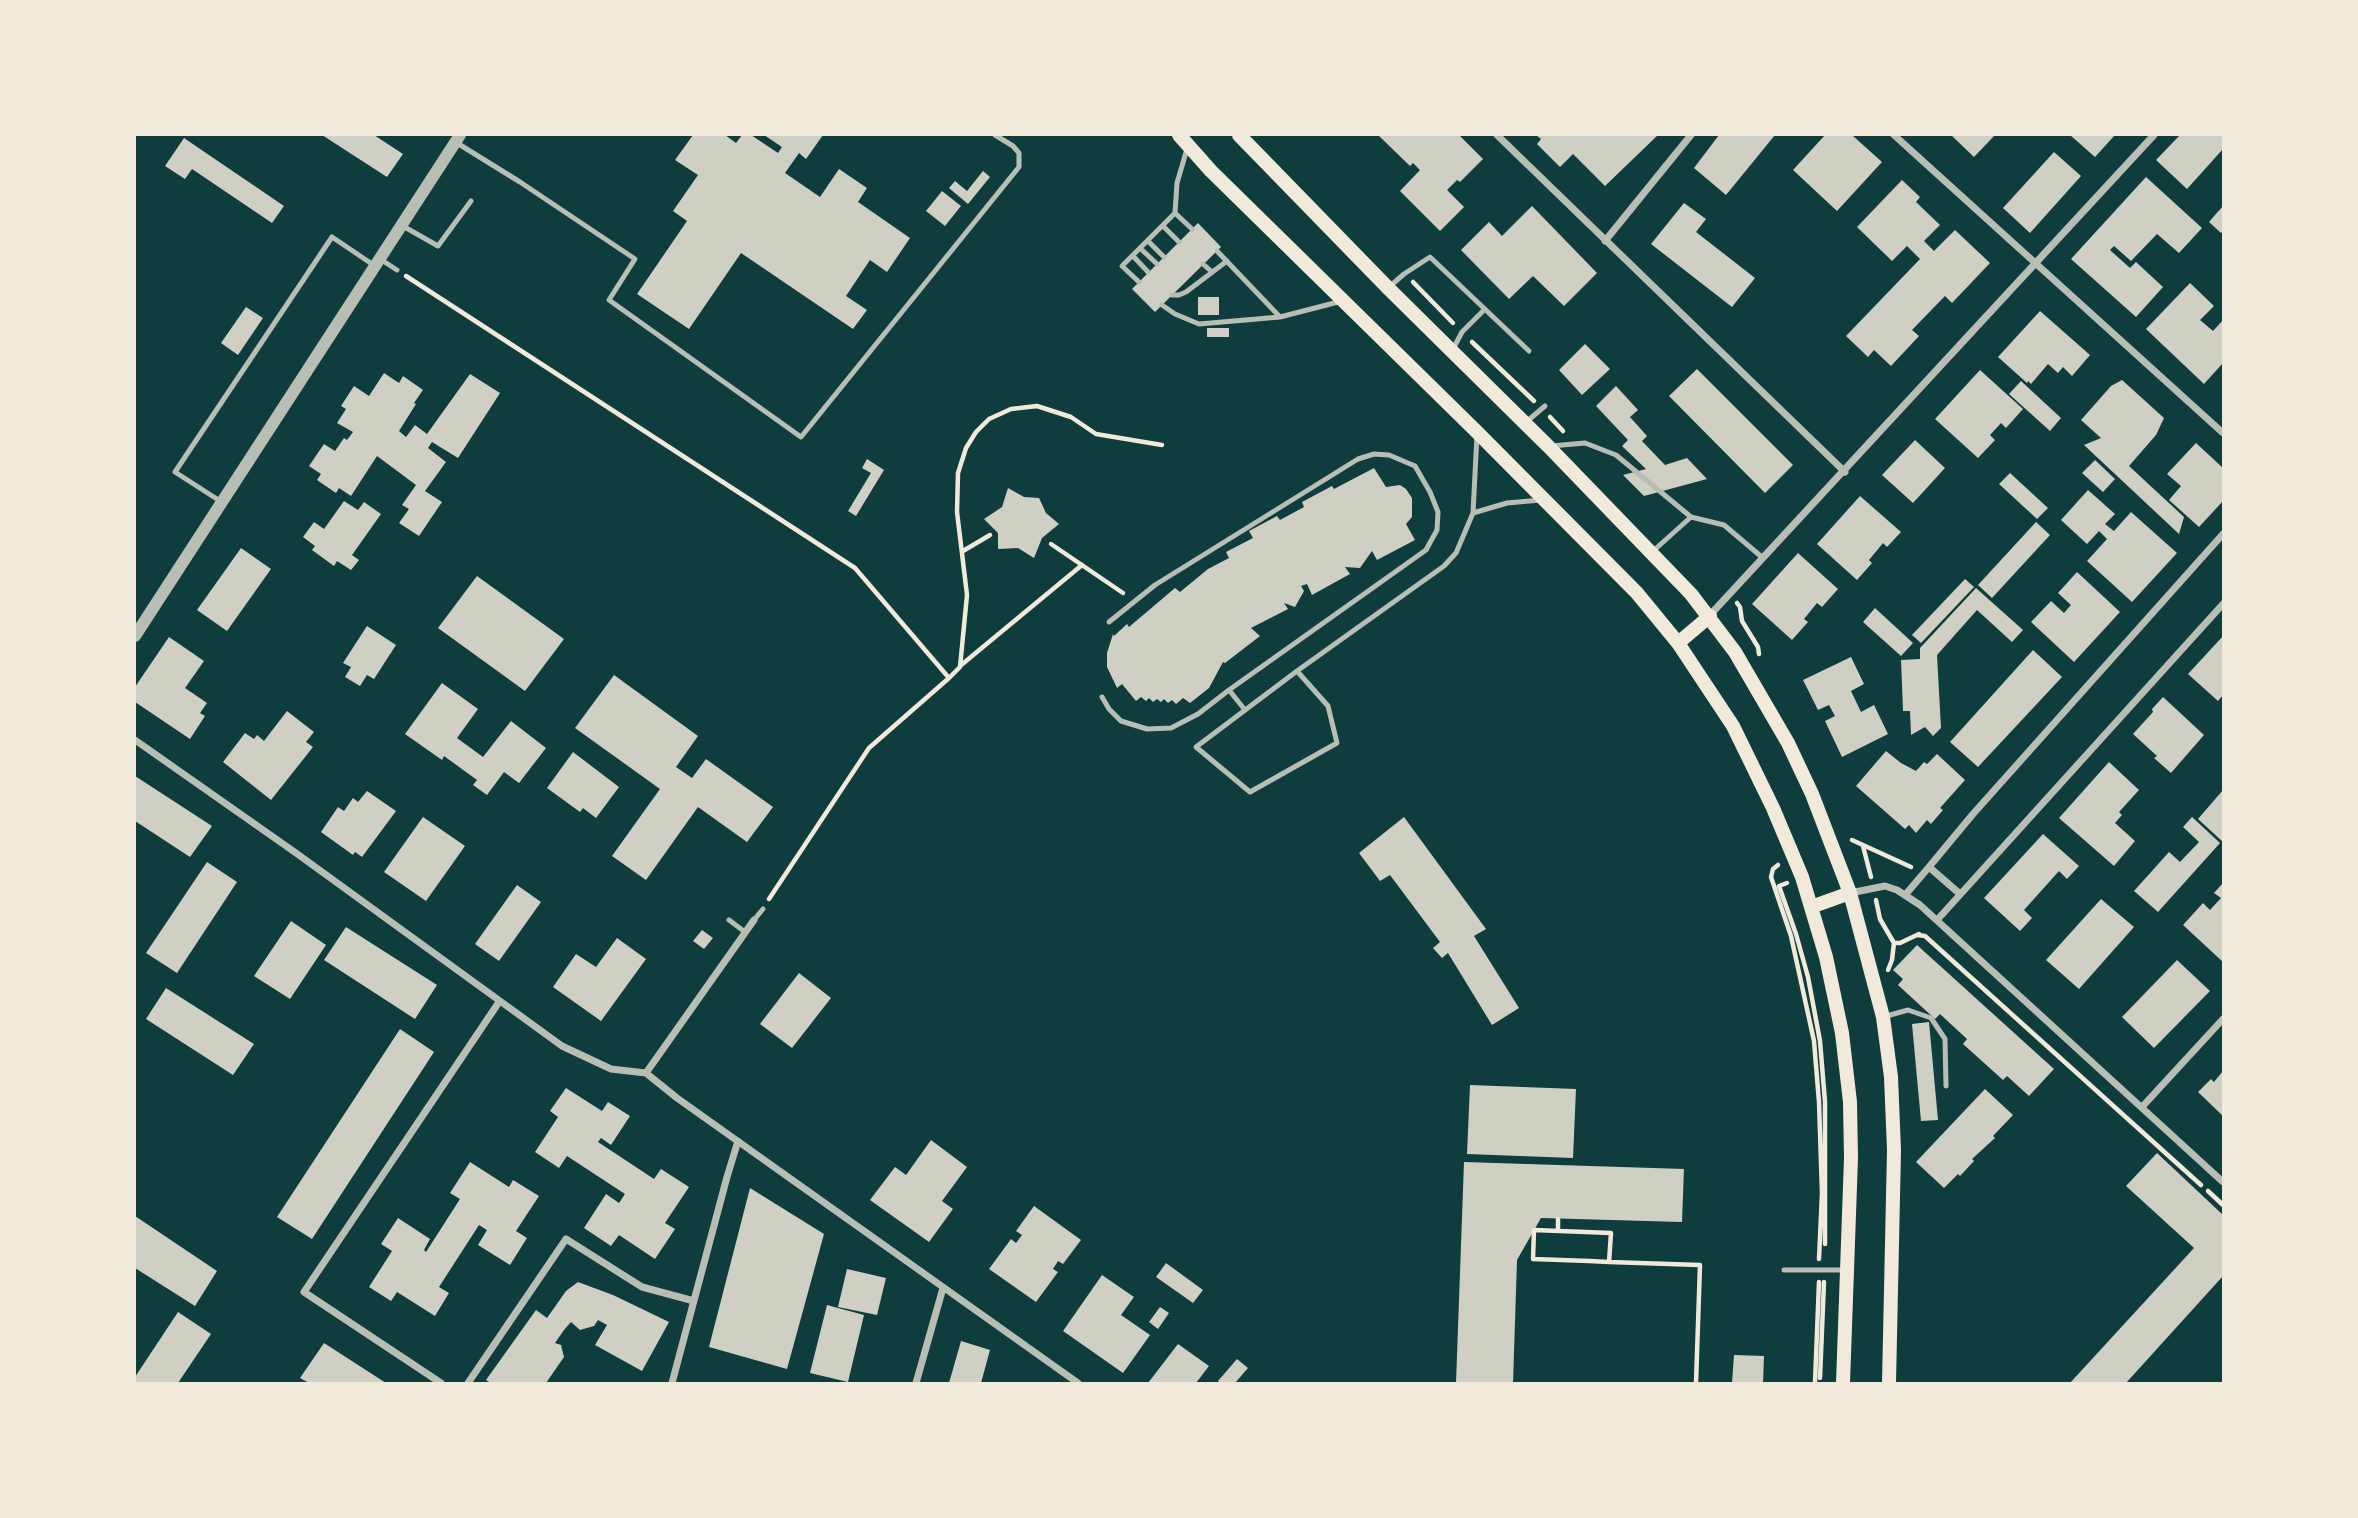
<!DOCTYPE html>
<style>
body{margin:0}
#map{position:relative;width:2358px;height:1518px;overflow:hidden;background:#0f3d3e;font-family:Helvetica,sans-serif}
canvas{display:block}
.frame{position:absolute;inset:0;border:136px solid #f1e9da;pointer-events:none}
</style>
<div id="map">
<canvas width="2358" height="1518"></canvas>
<div class="frame"></div>
</div>
<script>
const c = document.querySelector('canvas').getContext('2d');
c.lineJoin = 'round';
function paint(path, color) {
  c.fillStyle = color;
  c.fill(path, 'evenodd');
}
function shape(rows) {
  const path = new Path2D();
  for (const r of rows) {
    path.moveTo(r[0], r[1]);
    for (let i = 2; i < r.length; i += 2) path.lineTo(r[i], r[i + 1]);
  }
  return path;
}
function stroke(path, color, width, dash) {
  c.strokeStyle = color;
  c.lineWidth = width;
  c.lineCap = dash ? 'butt' : 'round';
  c.setLineDash(dash || []);
  c.stroke(path);
}
paint(shape([
 [322,135,374,135,403,154,387,177],
 [693,135,725,135,736,143,742,135,751,135,778,153,782,147,764,135,823,135,806,159,799,153,785,173,820,197,839,169,867,188,858,202,910,238,887,272,870,260,846,296,867,310,853,329,741,253,689,329,637,294,687,221,673,211,698,175,675,160],
 [1378,135,1459,135,1483,159,1460,182,1457,180,1447,190,1464,207,1440,231,1400,191,1420,170,1413,163,1410,166],
 [1536,135,1658,135,1605,186,1573,154,1560,167,1537,144,1541,139],
 [1719,135,1775,135,1726,195,1694,168],
 [1825,135,1852,135,1882,162,1837,211,1793,170],
 [1951,135,1995,135,1974,157],
 [2070,135,2115,135,2095,157],
 [2180,135,2223,135,2223,149,2187,189,2156,160],
 [184,138,284,206,272,223,192,169,185,179,165,166],
 [2054,152,2081,176,2030,233,2003,208],
 [983,171,990,177,968,204,949,188,955,181,967,191],
 [2146,177,2202,228,2179,253,2157,234,2131,261,2114,246,2110,250,2130,268,2136,262,2163,287,2136,317,2071,259],
 [1902,180,1920,197,1916,202,1940,225,1924,241,1934,251,1955,230,1990,263,1952,303,1945,296,1912,330,1919,336,1891,366,1874,350,1868,357,1846,336,1920,259,1907,246,1892,261,1857,227],
 [942,191,961,206,945,226,926,211],
 [1684,203,1706,219,1696,232,1755,278,1732,307,1651,244],
 [1532,206,1597,273,1564,306,1533,276,1509,299,1461,250,1489,222,1502,236],
 [2223,206,2223,231,2221,233,2209,222],
 [1198,223,1221,247,1155,312,1132,289],
 [2190,283,2214,306,2200,320,2213,331,2223,320,2223,363,2204,384,2146,329],
 [1198,297,1219,297,1219,315,1198,315],
 [246,307,263,318,238,355,221,343],
 [2040,311,2090,355,2072,376,2063,367,2058,373,2048,364,2031,384,2028,381,2027,383,1998,357],
 [1207,328,1229,328,1229,337,1207,337],
 [1585,344,1610,369,1582,395,1559,370],
 [1697,369,1793,465,1765,493,1669,396],
 [1980,370,2023,409,2006,428,2001,423,1990,435,1995,440,1978,458,1935,419],
 [384,373,399,383,403,376,423,390,414,403,416,404,399,431,406,437,415,425,427,434,470,374,500,393,458,458,432,442,428,448,446,462,425,491,442,502,419,536,399,523,409,509,402,505,416,485,377,456,351,496,339,488,336,493,317,480,321,474,309,466,324,444,335,451,344,438,347,440,353,432,337,423,346,409,341,406,354,386,369,396],
 [2122,380,2164,418,2156,435,2129,466,2184,517,2179,534,2084,445,2101,438,2081,420,2111,386],
 [2021,381,2061,418,2050,431,2009,394],
 [1616,386,1638,410,1630,417,1647,436,1642,441,1665,465,1687,458,1707,479,1644,496,1623,475,1646,469,1622,446,1628,440,1596,406],
 [1915,440,1945,468,1913,503,1882,475],
 [2196,443,2223,468,2223,501,2199,527,2169,500,2181,486,2167,474],
 [867,459,884,470,856,516,848,511,871,473,862,468],
 [2095,460,2115,479,2103,492,2082,473],
 [1374,468,1386,487,1400,485,1406,489,1412,498,1412,517,1406,524,1415,540,1377,560,1372,551,1360,568,1345,567,1350,574,1312,595,1307,584,1301,586,1304,591,1295,607,1284,603,1288,609,1251,628,1260,636,1225,663,1223,662,1209,688,1190,703,1183,698,1176,704,1172,700,1168,703,1164,699,1161,702,1157,699,1153,702,1149,698,1146,701,1141,697,1136,701,1122,684,1117,688,1107,667,1107,653,1113,634,1114,636,1127,624,1129,627,1175,588,1180,592,1208,569,1229,558,1226,552,1253,538,1249,531,1277,516,1280,520,1304,507,1302,502,1332,486,1334,489],
 [2010,473,2048,508,2037,519,1999,484],
 [1008,488,1024,497,1039,498,1046,513,1059,524,1042,538,1034,558,1018,548,998,549,998,533,984,519,1002,507],
 [2088,490,2115,514,2105,524,2114,531,2131,512,2177,553,2132,602,2087,561,2107,539,2099,531,2087,544,2061,520],
 [1860,496,1901,532,1887,547,1883,543,1869,560,1872,563,1857,580,1817,544],
 [344,501,358,510,364,502,381,514,352,555,359,560,351,570,337,561,334,566,312,550,315,546,303,537,314,522,324,529],
 [2036,522,2050,535,1992,598,1978,585],
 [241,548,271,569,227,631,197,610],
 [1798,553,1838,589,1822,607,1817,603,1804,619,1808,622,1792,640,1752,604],
 [2077,572,2120,612,2074,662,2031,622,2051,601,2064,613,2071,605,2058,593],
 [477,576,564,639,525,691,438,628],
 [1965,579,1974,587,1921,643,1912,635],
 [1976,588,2023,630,2012,642,1977,610,1937,655,1941,728,1933,736,1925,727,1911,735,1910,711,1903,711,1901,660,1920,659,1920,648],
 [1875,608,1913,643,1901,656,1863,622],
 [367,626,396,645,374,679,367,675,360,686,345,677,351,667,343,663],
 [2223,636,2223,695,2218,701,2188,674],
 [169,637,204,661,185,688,207,703,200,713,205,716,190,739,135,702,135,687],
 [2033,650,2062,677,1978,767,1950,742],
 [1851,657,1864,684,1851,691,1861,712,1874,705,1888,734,1842,757,1825,721,1835,716,1829,705,1818,710,1803,680],
 [614,675,698,736,676,767,692,778,706,759,773,807,747,842,698,807,646,880,612,856,660,789,575,728],
 [442,683,478,709,457,738,483,757,511,721,546,748,519,783,504,772,487,795,473,785,477,780,444,756,442,760,405,734],
 [2163,697,2204,735,2171,773,2154,758,2157,756,2133,734,2153,712,2152,709],
 [287,711,314,732,306,742,313,747,271,800,223,762,245,733,254,739,257,735,264,741],
 [1886,751,1901,763,1916,771,1924,762,1927,764,1937,754,1965,780,1940,808,1943,810,1931,824,1927,820,1916,833,1909,825,1905,829,1856,786],
 [573,752,619,787,596,818,583,808,580,812,547,788],
 [2109,762,2139,790,2119,812,2122,815,2115,823,2135,841,2114,866,2059,818],
 [135,776,212,826,190,857,135,821],
 [2223,790,2223,842,2198,819],
 [367,791,396,811,362,857,355,852,353,855,321,832,338,807,344,811,353,798,358,802],
 [423,817,465,846,426,901,384,872],
 [1404,817,1486,929,1474,936,1519,1008,1492,1025,1448,953,1442,958,1433,948,1440,942,1390,875,1380,881,1359,853],
 [2192,817,2220,843,2158,912,2134,891,2169,852,2180,862,2199,842,2183,827],
 [2043,834,2079,866,2067,879,2059,871,2024,910,2032,918,2020,931,1984,898],
 [207,862,237,882,177,973,146,953],
 [2223,883,2223,962,2183,925,2203,903,2210,910,2221,898,2214,893],
 [517,885,541,902,499,961,475,944],
 [2101,899,2134,927,2079,989,2046,960],
 [291,921,326,945,290,999,254,976],
 [346,927,437,985,415,1019,324,960],
 [702,930,713,938,704,949,693,941],
 [617,938,646,959,601,1021,553,987,576,954,596,967],
 [1917,945,2054,1069,2029,1096,2007,1076,2003,1080,1963,1044,1967,1039,1940,1014,1935,1019,1898,985,1903,979,1893,970],
 [2177,960,2210,991,2154,1048,2122,1017],
 [799,973,831,998,792,1048,760,1024],
 [166,988,254,1044,233,1075,146,1019],
 [1929,1022,1938,1120,1921,1121,1912,1024],
 [400,1029,434,1052,312,1239,277,1217],
 [2223,1071,2223,1116,2198,1092,2211,1079,2214,1082],
 [1470,1085,1576,1089,1573,1158,1467,1154],
 [566,1088,602,1111,608,1102,630,1116,611,1145,601,1138,598,1142,654,1179,661,1169,689,1187,665,1223,675,1229,655,1259,619,1235,611,1246,584,1228,606,1194,619,1203,625,1194,567,1156,559,1168,535,1152,558,1117,550,1111],
 [1985,1089,2013,1115,1993,1136,1995,1138,1972,1159,1974,1161,1960,1176,1958,1174,1944,1188,1916,1162],
 [931,1140,967,1167,942,1201,953,1209,929,1242,870,1200,895,1167,906,1175],
 [2157,1153,2223,1215,2223,1276,2126,1383,2070,1383,2194,1248,2126,1186],
 [470,1162,509,1187,513,1180,539,1196,516,1231,527,1238,510,1265,478,1245,487,1230,479,1225,439,1287,449,1293,435,1316,397,1292,391,1301,369,1287,392,1251,381,1244,398,1218,430,1239,424,1250,426,1252,460,1199,450,1193],
 [1464,1162,1684,1169,1682,1222,1541,1218,1517,1260,1513,1383,1456,1383],
 [750,1188,824,1234,787,1369,709,1347],
 [1034,1206,1081,1240,1063,1264,1058,1261,1053,1269,1058,1272,1036,1302,989,1269,1011,1239,1016,1243,1022,1235,1016,1231],
 [135,1216,217,1271,195,1306,135,1268],
 [1166,1263,1203,1290,1193,1303,1156,1277],
 [847,1269,886,1278,877,1315,838,1307],
 [1102,1275,1134,1297,1121,1315,1150,1335,1123,1373,1063,1331],
 [578,1282,613,1295,669,1322,642,1371,595,1345,607,1325,598,1320,594,1326,580,1330,571,1322,564,1330,555,1343,561,1345,564,1357,546,1383,491,1383,486,1380,536,1310,547,1318,566,1291],
 [827,1305,864,1315,848,1382,810,1373],
 [1160,1307,1169,1313,1158,1329,1149,1322],
 [178,1312,211,1334,178,1383,135,1383,135,1377],
 [961,1341,990,1350,981,1383,949,1383],
 [324,1343,386,1383,309,1383,300,1378],
 [1178,1344,1209,1366,1196,1383,1148,1383],
 [1734,1355,1764,1356,1763,1383,1732,1383],
 [1237,1359,1248,1368,1235,1383,1220,1383,1218,1381]
]), '#cfcfc3');
stroke(shape([
 [406,276,855,568,949,678,869,748,769,899],
 [1413,282,1453,323],
 [1472,342,1534,401],
 [1550,417,1563,431],
 [1051,544,1123,593],
 [963,551,990,535],
 [1737,603,1740,607,1742,621,1758,647,1759,654],
 [960,666,1082,565],
 [949,678,960,667,967,595,957,512,958,473,966,448,976,432,989,419,1011,409,1037,406,1071,417,1096,434,1162,445],
 [1852,840,1911,867],
 [1863,846,1871,877],
 [1778,865,1773,869,1771,877,1791,936,1814,1041,1819,1102,1822,1193,1819,1259],
 [1787,883,1779,886,1796,934,1808,977,1820,1041,1825,1102,1825,1244],
 [1876,900,1880,919,1894,943,1900,943,1919,934],
 [1917,935,1925,936,2201,1185],
 [1888,970,1892,960,1894,943],
 [2208,1191,2223,1205],
 [1558,1219,1558,1231],
 [1609,1262,1611,1233,1534,1230,1533,1259,1589,1261,1609,1262,1700,1265,1696,1383],
 [1820,1378,1824,1282],
 [1815,1383,1819,1282]
]), '#f1e9da', 4.5);
stroke(shape([
 [457,143,520,182,635,259,609,300,801,437,1019,167,1019,153,1013,146,995,135],
 [1175,213,1192,229],
 [401,225,438,246,471,201],
 [1163,226,1179,242],
 [1148,241,1164,257],
 [1141,249,1157,264],
 [1217,251,1280,317,1342,301],
 [1133,256,1148,272],
 [380,259,397,270],
 [1203,264,1212,272],
 [1139,282,1122,266,1175,213,1177,183,1187,149],
 [1388,288,1404,274,1430,257,1529,351],
 [1172,295,1179,295,1186,292,1227,261],
 [1162,305,1175,314,1199,324,1280,317],
 [1453,349,1462,332,1485,309],
 [1525,423,1545,406],
 [1551,446,1585,443,1616,455,1691,517],
 [220,501,175,472,332,237,375,266],
 [1473,513,1507,503,1541,500],
 [1652,552,1691,517,1724,525,1763,558],
 [1109,622,1155,585,1358,459,1374,454,1389,455,1415,466,1430,492,1438,512,1437,530,1426,550,1229,690,1245,710],
 [1297,671,1328,706,1337,743,1250,792,1196,747,1297,671,1444,566,1456,553,1473,513,1477,435],
 [1102,697,1109,709,1121,721,1147,729,1171,728,1198,714,1229,690],
 [729,920,745,932],
 [754,920,763,909],
 [1883,1017,1908,1010,1931,1018,1945,1039,1946,1086],
 [1784,1270,1844,1270]
]), '#b8beb3', 5);
stroke(shape([
 [1497,135,1845,472],
 [1894,135,2223,433],
 [1605,241,1691,135],
 [1710,615,2154,135],
 [135,740,296,853,562,1046,611,1069,646,1073,677,1098,1078,1383],
 [1850,893,1885,886,1897,890,1920,905,2223,1182],
 [1906,894,1929,867],
 [1960,894,1929,867,1973,814,2223,534],
 [1938,919,2223,604],
 [646,1073,754,920],
 [2142,1107,2223,1019],
 [441,1383,304,1292,499,1002],
 [468,1383,566,1239,642,1287,694,1301],
 [672,1383,727,1177,738,1141],
 [916,1383,943,1288]
]), '#b8beb3', 7);
stroke(shape([
 [135,636,460,135]
]), '#b8beb3', 12);
stroke(shape([
 [1179,135,1211,171,1477,432,1637,593,1678,643,1733,726,1773,808,1802,877,1826,957,1842,1033,1850,1102,1851,1158,1843,1383],
 [1239,135,1388,288,1548,446,1691,594,1735,652,1788,743,1812,794,1850,893,1883,1017,1891,1077,1894,1150,1889,1383],
 [1678,643,1710,616],
 [1811,907,1850,893]
]), '#f1e9da', 14);
</script>
